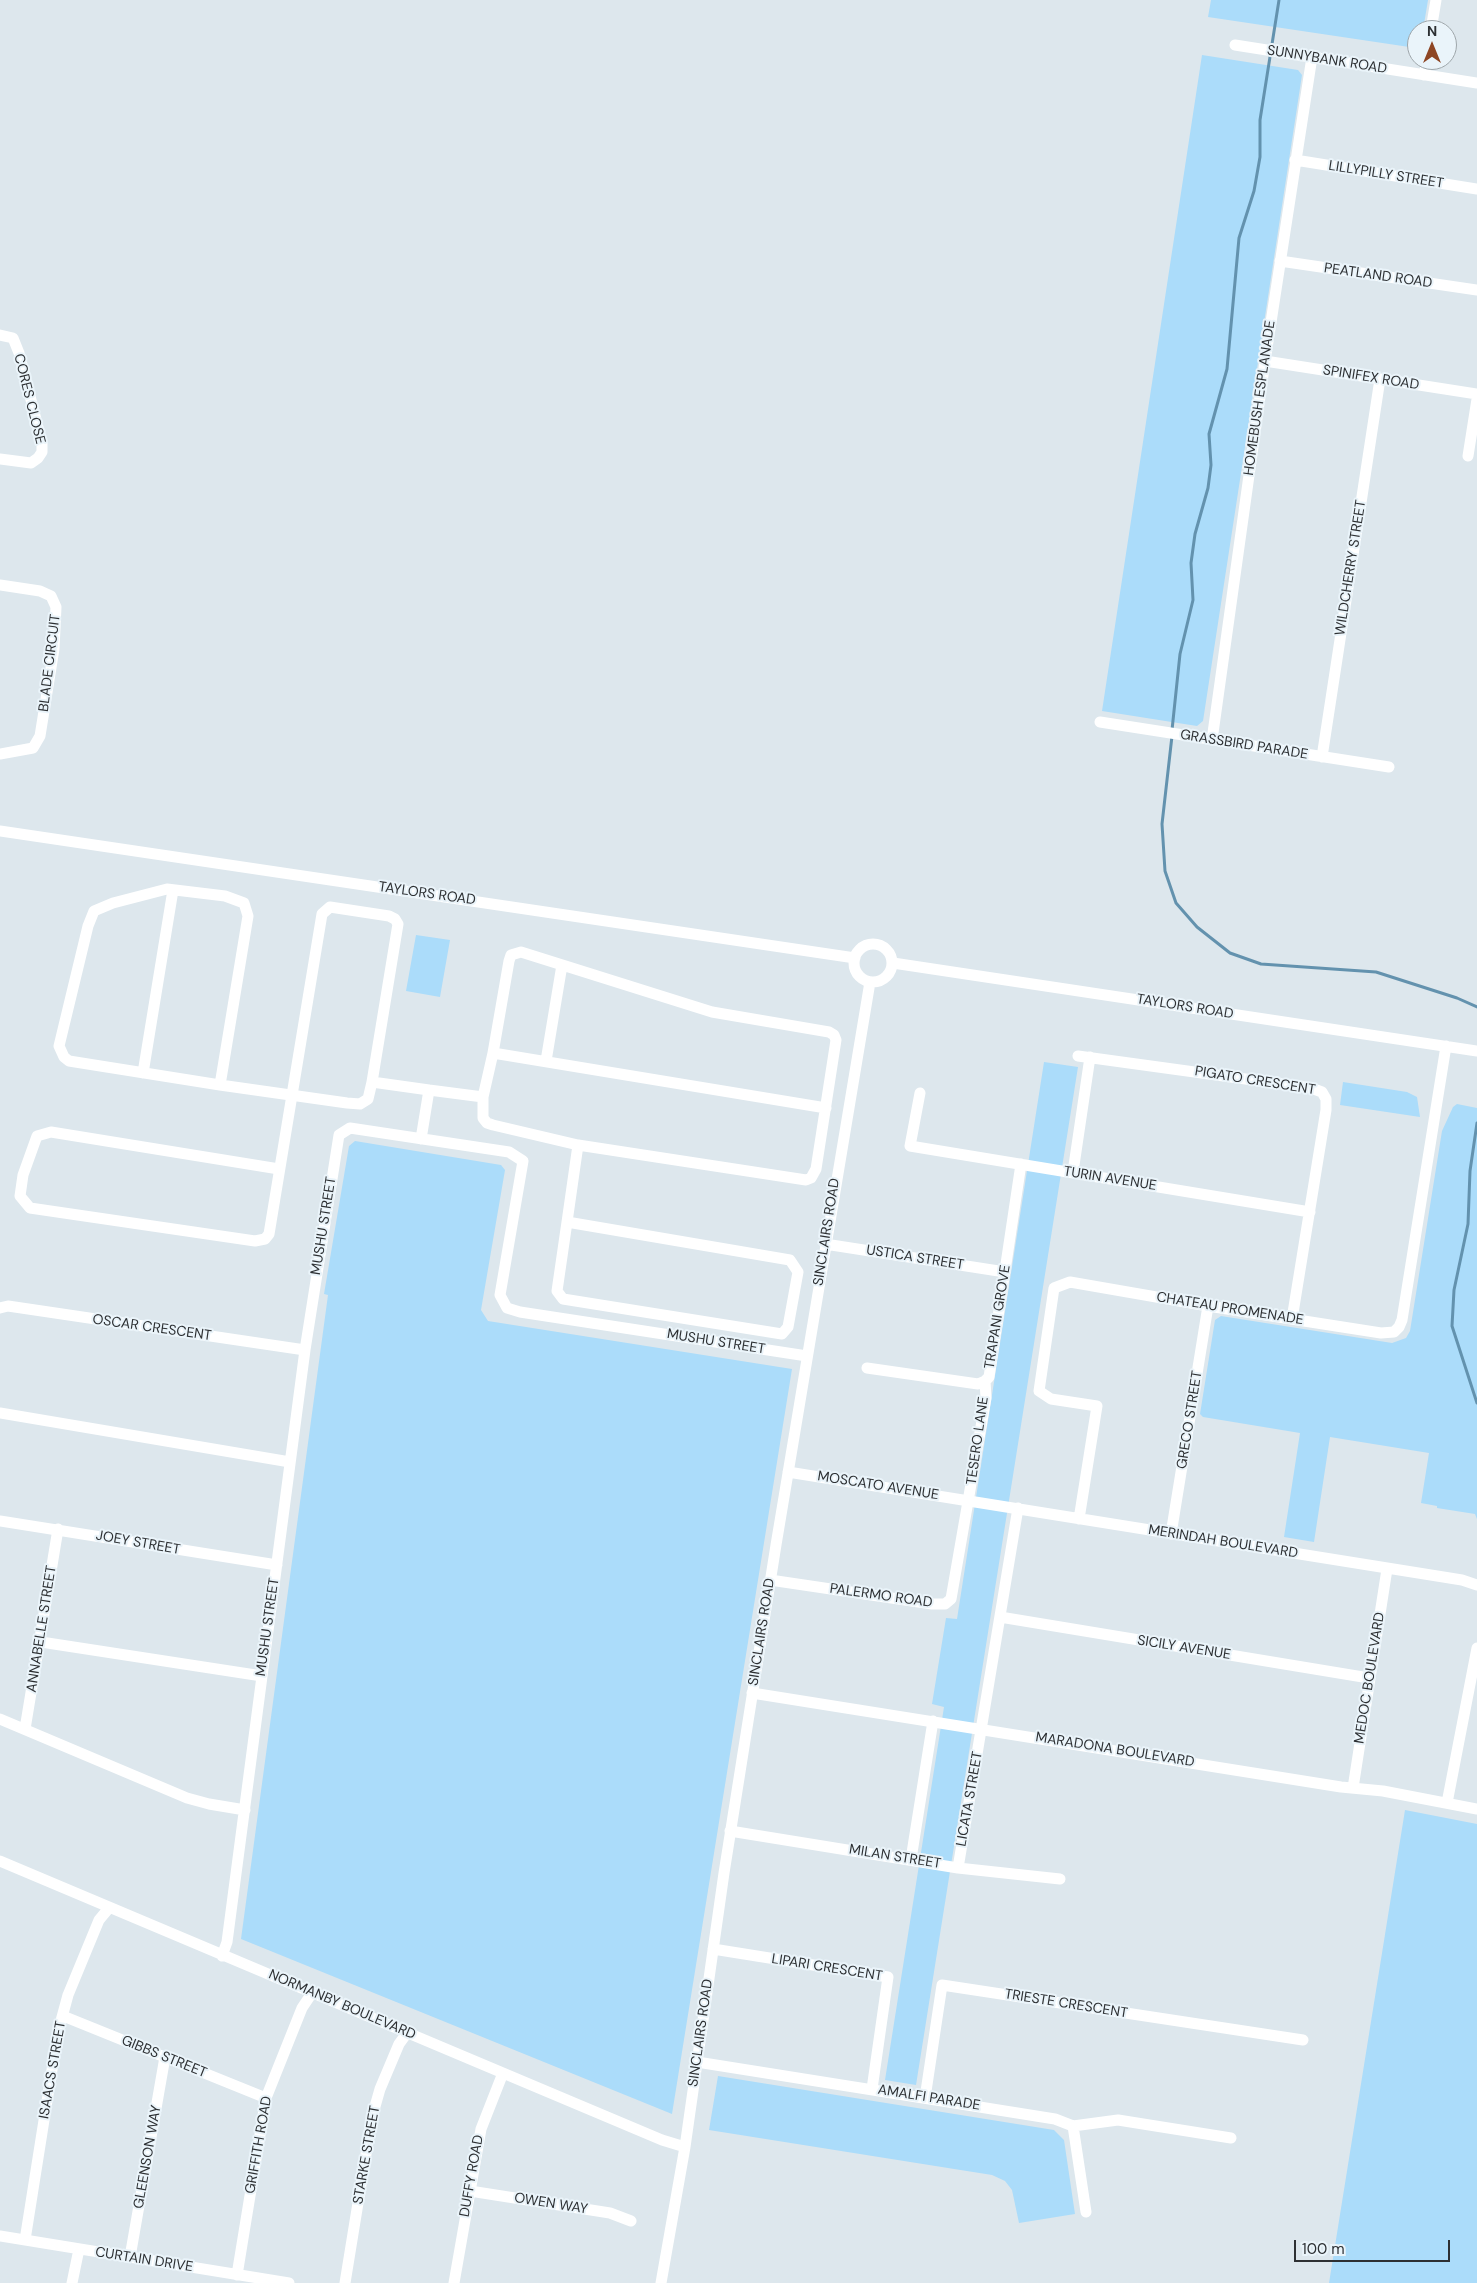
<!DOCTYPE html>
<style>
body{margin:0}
#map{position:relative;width:1477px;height:2283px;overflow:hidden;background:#dde7ed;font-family:"DM Sans",sans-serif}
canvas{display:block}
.north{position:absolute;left:1407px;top:20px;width:50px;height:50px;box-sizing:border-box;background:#eaf4fa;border:1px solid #9ea6aa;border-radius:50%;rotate:0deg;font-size:14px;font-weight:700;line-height:20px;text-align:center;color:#2d3033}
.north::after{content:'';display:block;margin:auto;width:18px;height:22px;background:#8e4624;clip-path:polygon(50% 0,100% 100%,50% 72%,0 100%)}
.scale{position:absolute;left:1294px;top:2240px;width:156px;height:22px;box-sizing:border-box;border:2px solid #2d3033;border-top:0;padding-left:6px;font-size:15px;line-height:18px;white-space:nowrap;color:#2d3033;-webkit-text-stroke:4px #eaf4fa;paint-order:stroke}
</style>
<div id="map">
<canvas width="1477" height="2283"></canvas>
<div class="north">N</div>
<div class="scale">100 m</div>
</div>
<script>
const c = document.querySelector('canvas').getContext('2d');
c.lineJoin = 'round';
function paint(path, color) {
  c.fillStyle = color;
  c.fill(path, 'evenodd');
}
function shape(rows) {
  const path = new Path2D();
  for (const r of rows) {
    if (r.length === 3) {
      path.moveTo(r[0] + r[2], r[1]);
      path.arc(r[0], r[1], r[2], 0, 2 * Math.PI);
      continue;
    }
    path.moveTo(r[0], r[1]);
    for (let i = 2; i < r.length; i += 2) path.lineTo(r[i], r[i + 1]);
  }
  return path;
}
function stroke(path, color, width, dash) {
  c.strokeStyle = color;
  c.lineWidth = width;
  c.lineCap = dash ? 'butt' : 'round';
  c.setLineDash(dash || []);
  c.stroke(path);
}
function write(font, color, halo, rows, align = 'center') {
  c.font = font + ' "DM Sans",sans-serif';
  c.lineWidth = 4;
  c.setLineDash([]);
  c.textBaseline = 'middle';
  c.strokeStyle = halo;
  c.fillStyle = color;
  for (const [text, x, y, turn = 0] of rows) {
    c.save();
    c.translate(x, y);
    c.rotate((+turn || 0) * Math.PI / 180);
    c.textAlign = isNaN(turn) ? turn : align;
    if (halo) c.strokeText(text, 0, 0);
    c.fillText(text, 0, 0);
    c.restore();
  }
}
paint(shape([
 [1211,0,1428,0,1423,30,1417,30,1416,48,1208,17],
 [1202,55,1298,70,1302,75,1203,721,1197,726,1102,711],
 [416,935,450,940,440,997,406,991],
 [1044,1062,1078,1067,916,2085,885,2080,944,1707,932,1704,946,1618,957,1619],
 [1343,1082,1407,1092,1417,1097,1420,1117,1340,1105],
 [1457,1104,1477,1108,1477,1519,1475,1514,1437,1508,1437,1506,1421,1503,1429,1453,1330,1437,1314,1542,1284,1537,1300,1433,1203,1417,1200,1414,1215,1320,1221,1316,1392,1343,1406,1338,1410,1331,1442,1131,1453,1107],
 [355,1141,501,1165,505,1170,481,1310,488,1321,792,1369,672,2114,241,1939,328,1295,324,1294,349,1146],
 [1405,1810,1477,1824,1477,2283,1329,2283],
 [718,2076,1054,2130,1064,2140,1075,2214,1019,2223,1012,2190,1005,2181,992,2175,709,2130]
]), '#abdcfa');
stroke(shape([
 [1172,730,1180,654,1193,600,1191,563,1195,534,1208,488,1211,465,1209,434,1227,369,1239,238,1254,191,1260,157,1260,120,1279,0],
 [1172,736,1162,824,1165,871,1176,903,1197,927,1230,953,1261,964,1376,972,1457,998,1477,1007],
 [1477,1123,1470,1171,1468,1224,1454,1290,1452,1326,1477,1403]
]), '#6392ae', 3);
stroke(shape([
 [1431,30,1436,0],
 [1235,45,1477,83],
 [1424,75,1427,60],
 [1295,160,1477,189],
 [1280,261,1477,290],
 [0,335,13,338,19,353,42,443,42,452,38,458,31,463,0,459],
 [1265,361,1477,394],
 [1468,456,1477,399],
 [0,585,40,591,51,596,56,607,54,649,40,736,33,748,0,754],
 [1100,722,1389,767],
 [1212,740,1265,361,1312,57],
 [1322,757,1380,379],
 [0,831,855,958],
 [873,963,19],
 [893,963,1477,1051],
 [493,1053,826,1108],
 [1078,1056,1311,1088,1322,1092,1326,1099,1326,1110,1292,1319],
 [546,1061,562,965],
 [143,1073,173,890],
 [220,1085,248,916,244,903,225,896,167,889,113,903,94,911,88,926,59,1046,64,1057,69,1061,220,1085,347,1103,360,1104,368,1099,372,1082,429,1090,421,1139],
 [429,1090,483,1097,493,1053,509,961,511,955,521,952,712,1012,829,1032,834,1035,836,1040,816,1169,811,1178,806,1180,578,1145,493,1125,487,1123,483,1118,483,1097],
 [920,1093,910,1146,1310,1212],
 [279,1169,51,1132,37,1136,23,1175,20,1196,30,1208,255,1241,265,1239,269,1234,322,914,330,907,389,916,395,919,398,924,372,1082],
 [1073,1172,1090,1057],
 [567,1222,790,1260,798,1272,788,1327,782,1334,563,1299,557,1291,567,1222,578,1145],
 [825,1244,1005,1272],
 [0,1308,8,1306,305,1350],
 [867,1368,978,1384,985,1381,989,1377,1021,1164],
 [0,1413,290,1462],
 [788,1472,1462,1580,1477,1585],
 [1079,1519,1097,1406,1051,1399,1039,1391,1054,1288,1070,1282,1208,1306,1381,1333,1394,1332,1399,1327,1402,1320,1446,1046],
 [0,1521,277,1565],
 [1171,1534,1208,1306],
 [770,1580,932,1604,945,1604,951,1599,986,1398,985,1381],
 [1000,1617,1369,1678],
 [41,1642,262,1676],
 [752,1693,1341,1787,1383,1791,1477,1809],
 [0,1719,187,1798,209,1804,245,1810],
 [25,1729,58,1529],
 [1353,1788,1387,1569],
 [1447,1803,1477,1648],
 [730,1831,958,1868,1060,1879],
 [911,1859,933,1721],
 [0,1861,662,2140,685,2147],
 [958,1868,1018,1508],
 [713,1949,888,1977,872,2089],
 [222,1956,227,1942,305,1350,339,1135,350,1128,509,1152,523,1161,500,1295,507,1308,520,1312,807,1356],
 [63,2016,266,2098],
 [697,2062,1055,2119,1073,2126,1086,2212],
 [925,2098,942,1985,1303,2040],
 [1073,2126,1118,2120,1231,2138],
 [470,2191,610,2213,631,2221],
 [0,2236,289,2283],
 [25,2240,58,2032,68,1995,99,1920,109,1908],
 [130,2257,165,2057],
 [237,2275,266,2098,302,2008,312,1993],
 [72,2283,79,2249],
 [345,2283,372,2117,380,2089,399,2044,407,2033],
 [454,2283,481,2129,503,2073],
 [661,2283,685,2147,724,1873,776,1545,870,982]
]), '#fff', 11);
write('14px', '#2d3033', '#eaf4fa', [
 ["SUNNYBANK ROAD",1327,60,9],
 ["LILLYPILLY STREET",1386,175,9],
 ["PEATLAND ROAD",1378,276,8],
 ["SPINIFEX ROAD",1371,378,9],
 ["HOMEBUSH ESPLANADE",1260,398,-82],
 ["CORES CLOSE",29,399,76],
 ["WILDCHERRY STREET",1351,568,-81],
 ["BLADE CIRCUIT",50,663,-83],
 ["GRASSBIRD PARADE",1244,745,9],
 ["TAYLORS ROAD",427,894,8],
 ["TAYLORS ROAD",1185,1007,9],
 ["PIGATO CRESCENT",1255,1081,9],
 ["TURIN AVENUE",1110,1179,9],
 ["MUSHU STREET",324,1226,-81],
 ["SINCLAIRS ROAD",827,1232,-81],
 ["USTICA STREET",915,1258,9],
 ["CHATEAU PROMENADE",1230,1309,9],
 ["TRAPANI GROVE",998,1317,-81],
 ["OSCAR CRESCENT",152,1328,8],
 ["MUSHU STREET",716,1342,9],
 ["GRECO STREET",1190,1420,-81],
 ["TESERO LANE",978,1441,-82],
 ["MOSCATO AVENUE",878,1486,9],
 ["MERINDAH BOULEVARD",1223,1542,9],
 ["JOEY STREET",138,1543,10],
 ["PALERMO ROAD",881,1596,8],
 ["MUSHU STREET",268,1627,-82],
 ["ANNABELLE STREET",42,1629,-81],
 ["SINCLAIRS ROAD",762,1632,-81],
 ["SICILY AVENUE",1184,1648,9],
 ["MEDOC BOULEVARD",1370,1678,-81],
 ["MARADONA BOULEVARD",1115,1750,9],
 ["LICATA STREET",970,1799,-80],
 ["MILAN STREET",895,1857,9],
 ["LIPARI CRESCENT",827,1968,9],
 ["TRIESTE CRESCENT",1066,2004,9],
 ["NORMANBY BOULEVARD",342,2005,23],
 ["SINCLAIRS ROAD",701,2033,-82],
 ["GIBBS STREET",164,2057,22],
 ["ISAACS STREET",53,2070,-80],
 ["AMALFI PARADE",929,2098,9],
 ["GRIFFITH ROAD",259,2145,-80],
 ["STARKE STREET",367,2155,-80],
 ["GLEENSON WAY",148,2157,-80],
 ["DUFFY ROAD",472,2176,-80],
 ["OWEN WAY",551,2204,9],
 ["CURTAIN DRIVE",144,2260,9]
]);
</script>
